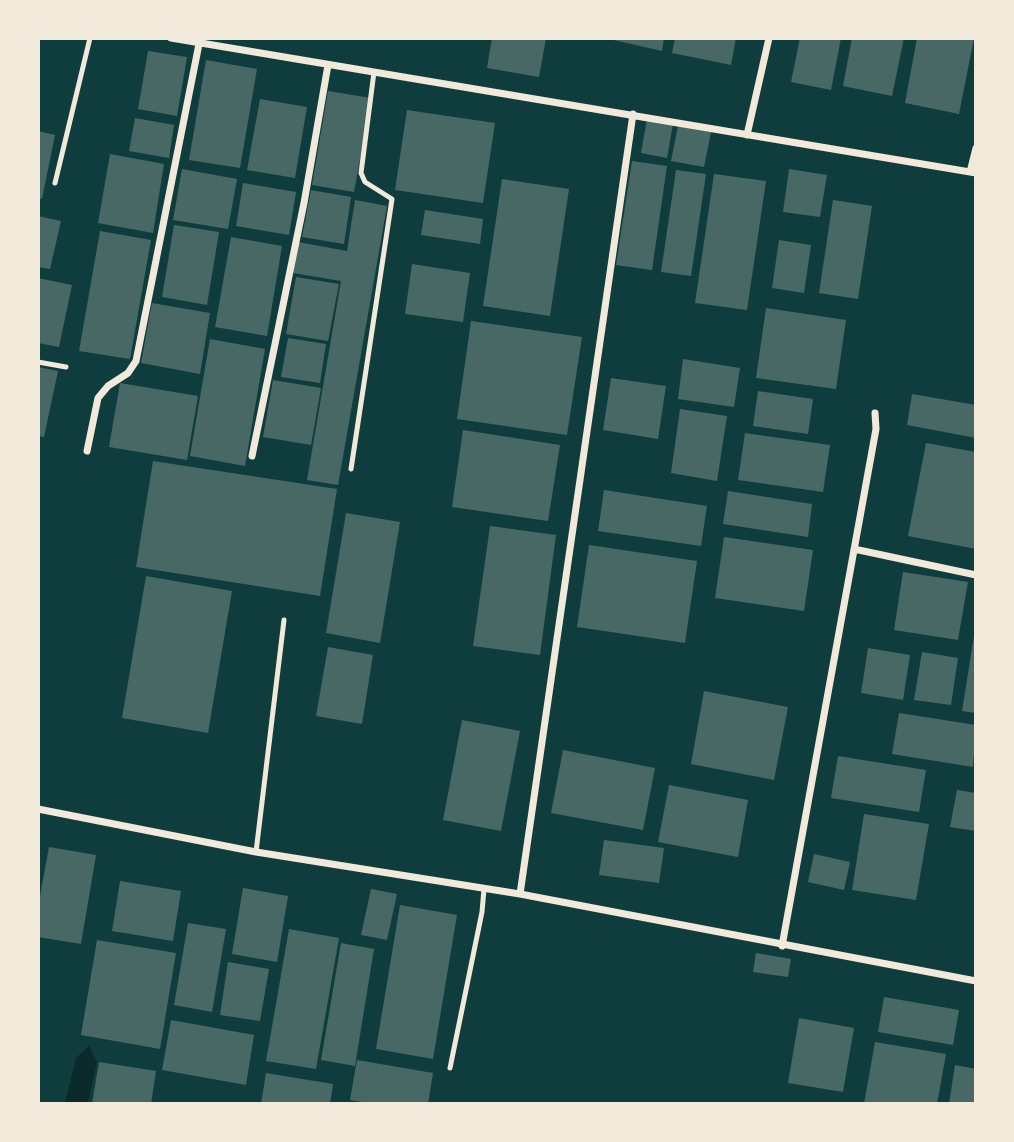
<!DOCTYPE html>
<style>
body{margin:0}
#map{position:relative;width:1014px;height:1142px;overflow:hidden;background:#0f3d3e;font-family:Ubuntu,sans-serif}
canvas{display:block}
.frame{position:absolute;inset:0;border:40px solid #f1e9da;pointer-events:none}
</style>
<div id="map">
<canvas width="1014" height="1142"></canvas>
<div class="frame"></div>
</div>
<script>
const c = document.querySelector('canvas').getContext('2d');
c.lineJoin = 'round';
function paint(path, color) {
  c.fillStyle = color;
  c.fill(path, 'evenodd');
}
function shape(rows) {
  const path = new Path2D();
  for (const r of rows) {
    path.moveTo(r[0], r[1]);
    for (let i = 2; i < r.length; i += 2) path.lineTo(r[i], r[i + 1]);
  }
  return path;
}
function stroke(path, color, width, dash) {
  c.strokeStyle = color;
  c.lineWidth = width;
  c.lineCap = dash ? 'butt' : 'round';
  c.setLineDash(dash || []);
  c.stroke(path);
}
paint(shape([
 [89,1046,97,1062,88,1103,65,1103,76,1058]
]), '#0a2a2b');
paint(shape([
 [492,38,546,38,539,77,487,68],
 [605,38,664,38,662,51],
 [675,38,736,38,731,65,672,53],
 [800,38,841,38,831,90,791,82],
 [852,38,904,38,892,96,843,86],
 [917,38,974,38,959,114,905,103],
 [148,51,187,57,177,116,138,109],
 [206,60,257,69,240,168,189,160],
 [328,91,371,98,354,192,312,185],
 [260,99,307,107,295,178,247,170],
 [407,110,495,123,483,203,395,190],
 [135,118,174,125,169,158,129,151],
 [647,119,673,124,667,158,641,153],
 [678,126,711,132,704,167,671,161],
 [38,131,55,135,42,199,38,198],
 [110,154,164,164,153,233,98,223],
 [632,161,667,166,652,270,616,265],
 [182,169,237,179,228,229,173,220],
 [789,169,827,175,820,217,783,212],
 [676,170,706,174,691,276,661,272],
 [714,174,766,181,747,310,695,303],
 [502,179,569,189,550,316,483,306],
 [243,183,296,192,289,235,236,226],
 [311,190,351,197,344,244,302,237],
 [355,200,387,206,338,485,307,480,341,281,293,273,298,242,347,251],
 [833,200,872,206,858,299,819,293],
 [425,210,483,219,480,244,421,235],
 [38,216,61,221,50,269,38,267],
 [174,225,219,232,207,305,162,297],
 [100,231,151,240,130,359,79,351],
 [231,237,282,246,267,336,215,327],
 [779,240,811,245,804,293,772,288],
 [412,264,470,273,463,322,405,314],
 [296,277,339,284,328,341,286,334],
 [38,278,72,285,59,347,38,343],
 [152,303,210,313,200,374,141,363],
 [766,308,846,320,836,389,756,378],
 [471,321,582,337,567,435,457,419],
 [288,338,326,344,320,383,281,377],
 [210,339,265,349,245,466,190,456],
 [683,359,740,368,734,407,678,399],
 [38,367,58,371,44,437,38,436],
 [611,378,666,386,658,439,603,430],
 [273,380,321,388,311,445,263,437],
 [120,383,198,396,187,460,109,447],
 [758,391,813,399,808,434,753,426],
 [912,394,976,405,976,438,907,425],
 [680,409,727,416,717,481,671,473],
 [463,430,560,445,548,521,452,507],
 [745,433,830,445,823,492,738,480],
 [926,443,976,452,976,549,908,536],
 [153,461,337,489,320,596,136,567],
 [604,490,707,506,701,546,598,531],
 [728,491,812,504,808,537,723,524],
 [346,513,400,522,380,643,326,633],
 [490,526,556,535,540,655,473,646],
 [724,537,813,550,804,611,715,598],
 [589,545,697,561,685,643,577,627],
 [903,572,968,582,958,640,894,630],
 [146,576,232,591,208,733,122,718],
 [974,636,976,636,976,713,962,711],
 [328,647,373,655,362,724,316,716],
 [868,648,910,655,903,700,861,693],
 [922,652,958,658,951,705,914,700],
 [704,691,788,707,774,780,691,764],
 [899,713,976,725,973,767,892,754],
 [462,720,520,731,501,831,443,820],
 [563,750,655,768,643,830,551,813],
 [838,756,926,770,919,812,831,798],
 [669,785,748,800,738,857,658,842],
 [957,790,976,793,976,831,950,827],
 [864,814,929,824,916,900,852,890],
 [604,840,664,848,659,883,599,875],
 [49,847,96,855,81,944,38,937,38,907],
 [814,854,850,862,844,890,808,882],
 [120,881,181,891,173,941,112,931],
 [243,888,288,896,277,962,232,954],
 [371,889,397,894,387,940,361,935],
 [400,905,457,915,433,1059,376,1049],
 [188,923,226,929,212,1012,174,1005],
 [289,929,339,938,316,1069,266,1061],
 [97,940,176,953,160,1049,81,1035],
 [341,943,374,949,355,1066,321,1060],
 [756,953,791,959,788,977,753,972],
 [228,962,269,969,260,1021,220,1015],
 [884,997,959,1010,953,1045,878,1032],
 [799,1018,854,1028,843,1092,788,1083],
 [171,1020,254,1035,246,1085,162,1070],
 [875,1042,946,1054,937,1104,864,1104],
 [357,1060,433,1073,428,1104,373,1104,350,1100],
 [99,1062,156,1071,151,1104,92,1104],
 [955,1065,976,1069,976,1104,949,1104],
 [266,1073,333,1084,330,1104,261,1104]
]), '#486865');
stroke(shape([
 [55,183,90,38],
 [38,362,66,367],
 [351,469,392,199,365,182,361,173,374,72],
 [256,852,284,620],
 [450,1068,482,912,484,889]
]), '#f1e9da', 5);
stroke(shape([
 [171,38,976,173],
 [747,135,769,38],
 [970,172,976,148],
 [87,451,98,398,108,386,128,373,136,361,199,44],
 [252,456,304,203,328,65],
 [854,549,976,575],
 [38,809,256,852,520,894,976,981],
 [520,894,633,114],
 [782,946,876,429,875,413]
]), '#f1e9da', 7);
</script>
